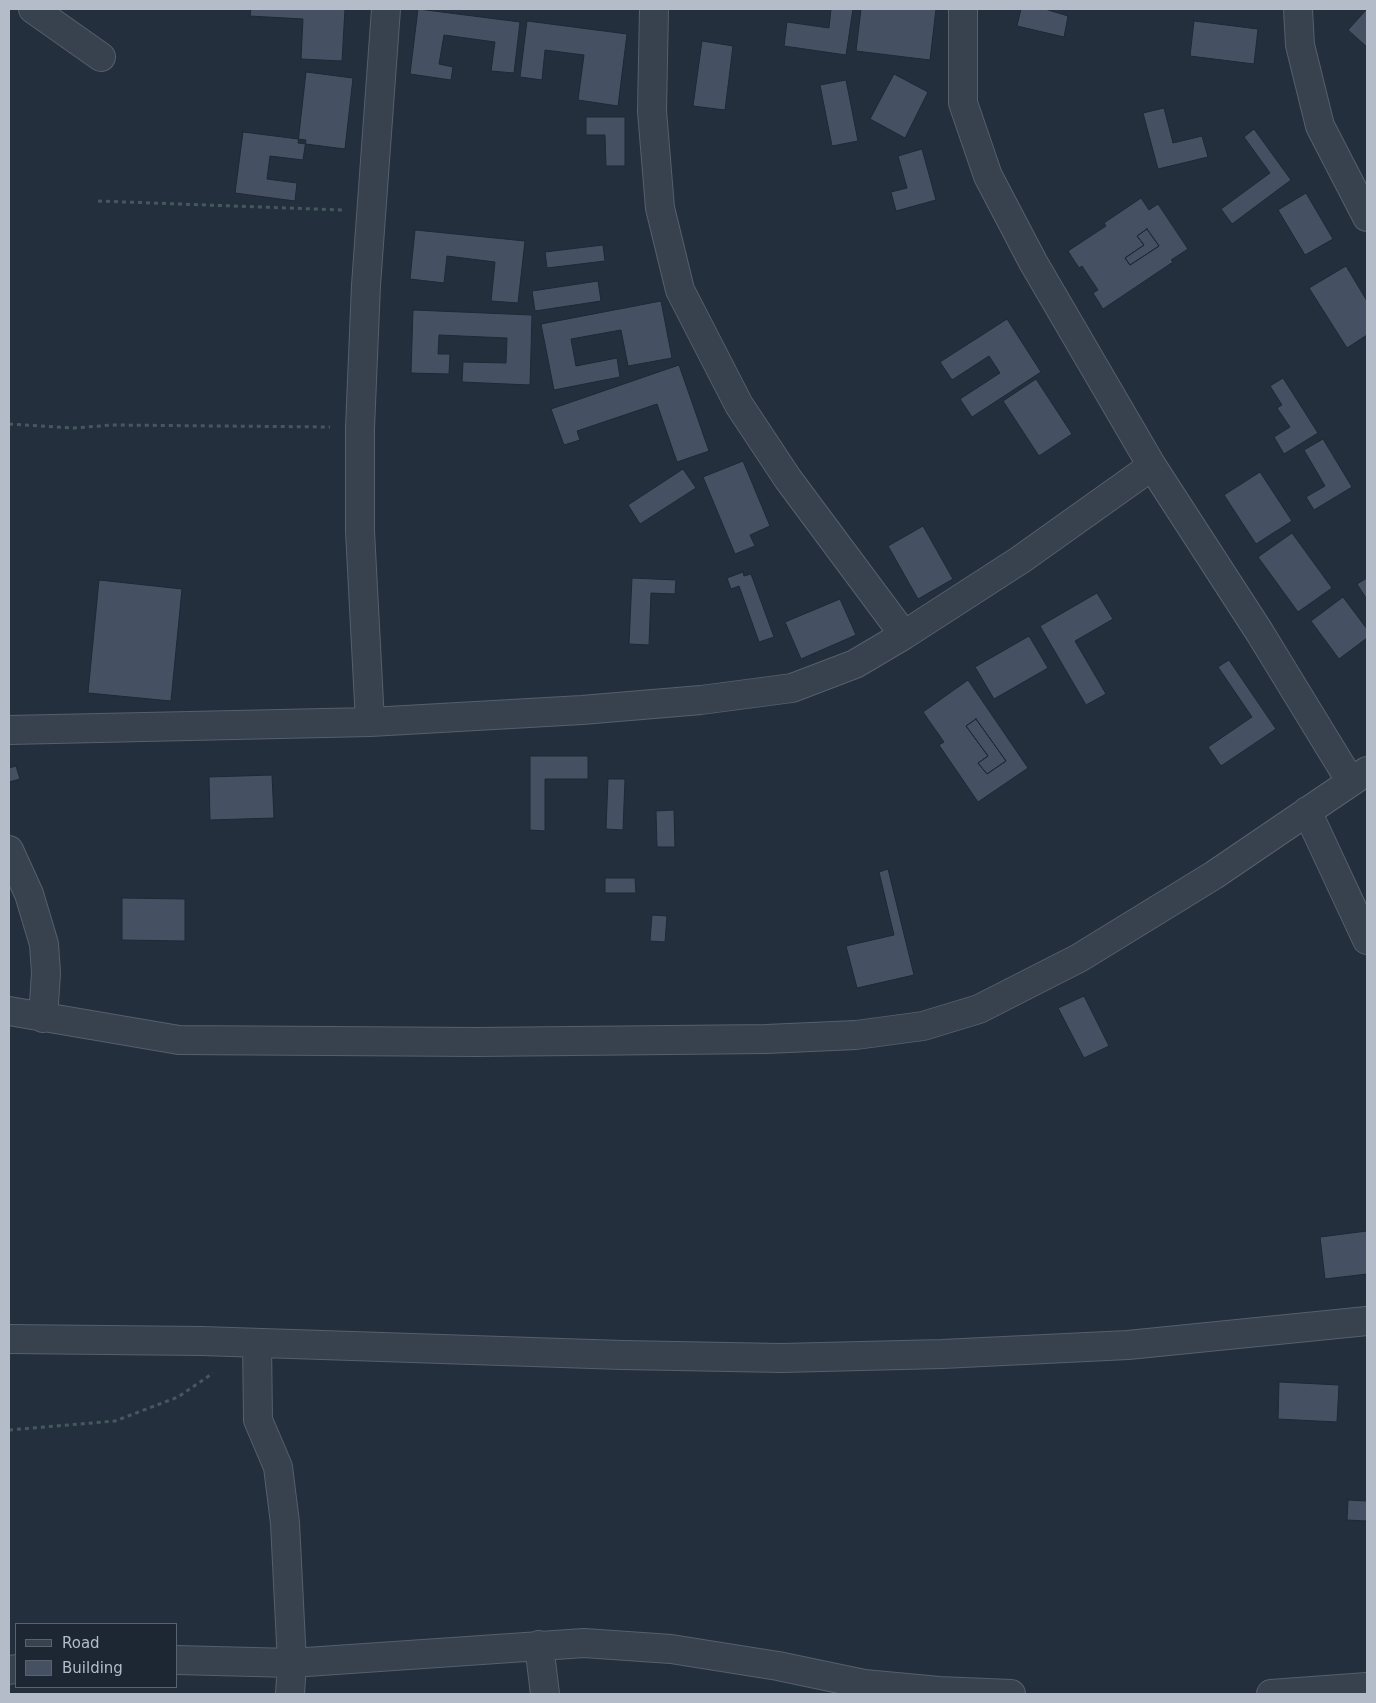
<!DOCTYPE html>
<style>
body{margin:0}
#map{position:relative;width:1376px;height:1703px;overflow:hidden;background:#242f3e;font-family:"DejaVu Sans",sans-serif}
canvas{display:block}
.frame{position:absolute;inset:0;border:10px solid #b4bcc9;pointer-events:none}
.legend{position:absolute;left:15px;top:1623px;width:162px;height:65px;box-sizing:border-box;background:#1d2633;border:1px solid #59626f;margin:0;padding:6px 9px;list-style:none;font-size:15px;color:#b4bcc9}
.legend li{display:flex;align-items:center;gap:10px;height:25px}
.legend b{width:25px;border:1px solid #59626f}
</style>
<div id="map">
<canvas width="1376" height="1703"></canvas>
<div class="frame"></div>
<ul class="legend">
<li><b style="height:6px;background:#38414e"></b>Road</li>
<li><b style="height:14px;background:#455162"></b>Building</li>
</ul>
</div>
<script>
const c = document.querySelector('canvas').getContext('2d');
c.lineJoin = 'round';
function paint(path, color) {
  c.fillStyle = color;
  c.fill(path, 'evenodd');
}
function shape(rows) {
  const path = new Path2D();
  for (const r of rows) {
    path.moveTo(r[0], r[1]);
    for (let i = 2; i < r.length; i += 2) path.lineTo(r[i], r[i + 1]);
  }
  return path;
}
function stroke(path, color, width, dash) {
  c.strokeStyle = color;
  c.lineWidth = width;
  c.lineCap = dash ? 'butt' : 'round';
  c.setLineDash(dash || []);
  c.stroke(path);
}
const building = shape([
 [251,9,345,9,342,61,301,59,303,19,250,16,251,9],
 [418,9,520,22,514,73,491,71,495,42,444,35,439,64,453,67,451,80,410,74,418,9],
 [831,9,853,9,846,55,784,46,787,22,829,28,831,9],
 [861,9,936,9,930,60,856,51,861,9],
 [1021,9,1045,9,1068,16,1064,37,1017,26,1021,9],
 [1367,9,1367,47,1348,30,1367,9],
 [527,21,627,34,618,106,578,100,584,55,545,50,542,80,520,77,527,21],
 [1194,21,1258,29,1254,64,1190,56,1194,21],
 [702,41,733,46,725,110,693,106,702,41],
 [306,72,353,78,345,149,298,143,306,72],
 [894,74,928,92,905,138,870,119,894,74],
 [846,80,858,141,832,146,820,85,846,80],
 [1164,108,1173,143,1202,136,1208,157,1158,169,1143,113,1164,108],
 [586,117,625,117,625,166,606,166,605,135,586,135,586,117],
 [1254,129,1291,180,1232,224,1221,209,1270,173,1244,137,1254,129],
 [243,132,306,140,303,160,270,156,267,179,297,183,295,201,235,193,243,132],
 [922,149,936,200,896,211,891,192,907,188,898,156,922,149],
 [1306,193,1333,239,1305,255,1278,210,1306,193],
 [1141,198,1149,210,1158,204,1188,249,1171,260,1173,262,1103,309,1093,293,1098,290,1082,266,1079,268,1068,251,1106,226,1104,223,1141,198],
 [1147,229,1159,246,1130,265,1125,258,1144,245,1137,236,1147,229],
 [1147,229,1159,246,1130,265,1125,258,1144,245,1137,236,1147,229],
 [415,230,525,241,518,303,491,301,495,262,447,256,444,283,410,279,415,230],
 [603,245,605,261,547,268,545,252,603,245],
 [1346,266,1367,301,1367,335,1347,348,1309,288,1346,266],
 [598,281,601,301,535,311,532,291,598,281],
 [661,301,672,358,628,366,621,330,571,339,576,366,617,358,620,377,554,390,541,324,661,301],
 [413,310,532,315,530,385,462,382,463,362,506,363,507,338,439,335,438,354,450,354,449,374,411,373,413,310],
 [1007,319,1041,372,972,417,960,399,1000,373,989,356,952,380,940,362,1007,319],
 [679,365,709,451,677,462,657,404,577,431,580,440,564,445,551,409,679,365],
 [1283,378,1318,433,1284,454,1274,437,1290,427,1277,408,1282,405,1270,386,1283,378],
 [1036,379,1072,434,1039,456,1003,401,1036,379],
 [1323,439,1352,487,1314,510,1306,497,1325,486,1304,450,1323,439],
 [743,461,770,526,750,535,755,546,735,554,703,477,743,461],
 [683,469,696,488,640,524,628,505,683,469],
 [1260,472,1292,521,1256,544,1224,495,1260,472],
 [923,526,953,579,918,599,888,546,923,526],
 [1292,533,1332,588,1298,612,1258,557,1292,533],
 [743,572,744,576,751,574,774,637,759,642,739,586,731,589,727,578,743,572],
 [632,578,676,580,675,594,651,593,649,645,629,644,632,578],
 [1367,578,1367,597,1366,598,1357,584,1367,578],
 [99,580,182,589,171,701,88,693,99,580],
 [1097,593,1113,619,1075,641,1106,694,1086,705,1040,626,1097,593],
 [1343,597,1367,629,1367,638,1339,659,1311,621,1343,597],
 [840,599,856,635,801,659,785,622,840,599],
 [1029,636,1048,668,994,699,975,667,1029,636],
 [1229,660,1276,729,1221,766,1208,747,1252,717,1218,667,1229,660],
 [968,680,1028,768,978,802,939,745,944,742,923,712,968,680],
 [976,719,1006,761,987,774,978,763,988,756,966,726,976,719],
 [976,719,1006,761,987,774,978,763,988,756,966,726,976,719],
 [530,756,588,756,588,779,545,779,545,831,530,830,530,756],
 [16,766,20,779,9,782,9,768,16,766],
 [272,775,274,818,210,820,209,777,272,775],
 [608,779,625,779,623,830,606,829,608,779],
 [674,810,675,847,657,847,656,811,674,810],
 [888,869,914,975,857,988,846,946,894,935,879,872,888,869],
 [605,878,635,878,636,893,605,893,605,878],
 [122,898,185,899,185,941,122,940,122,898],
 [652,915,667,916,665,942,650,941,652,915],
 [1084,996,1109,1046,1084,1058,1058,1008,1084,996],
 [1367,1231,1367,1274,1325,1279,1320,1237,1367,1231],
 [1279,1382,1339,1385,1337,1422,1278,1419,1279,1382],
 [1348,1500,1367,1501,1367,1521,1347,1520,1348,1500]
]);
paint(building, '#455162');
stroke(building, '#1f2835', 1);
const minor = shape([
 [33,9,101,57],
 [654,9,652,111,660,208,680,290,739,405,788,479,904,635],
 [963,9,963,103,988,176,1033,262,1152,466,1260,633,1351,782],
 [1298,9,1300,45,1320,126,1367,217],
 [370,722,360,531,360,428,366,285,386,9],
 [9,730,370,722,582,710,701,700,792,688,855,664,904,635,1020,560,1152,466],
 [1307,811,1367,940],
 [9,850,29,894,44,944,46,973,43,1018],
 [9,1011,179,1040,477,1042,766,1039,856,1035,923,1026,979,1009,1079,958,1214,875,1367,771],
 [9,1339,202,1341,622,1355,782,1358,942,1354,1128,1345,1367,1321],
 [257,1343,258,1420,278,1467,285,1523,292,1663,290,1694],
 [539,1645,545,1694],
 [176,1660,292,1663,584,1643,671,1649,778,1666,864,1684,939,1691,1011,1694],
 [9,1670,16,1669],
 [1271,1694,1367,1687]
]);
stroke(minor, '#565f6c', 30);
stroke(shape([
 [98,201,342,210],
 [9,424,74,428,112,425,330,427],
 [9,1430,115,1421,178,1397,213,1373]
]), '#44595c', 3, [4, 4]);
stroke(minor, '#38414e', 28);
</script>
